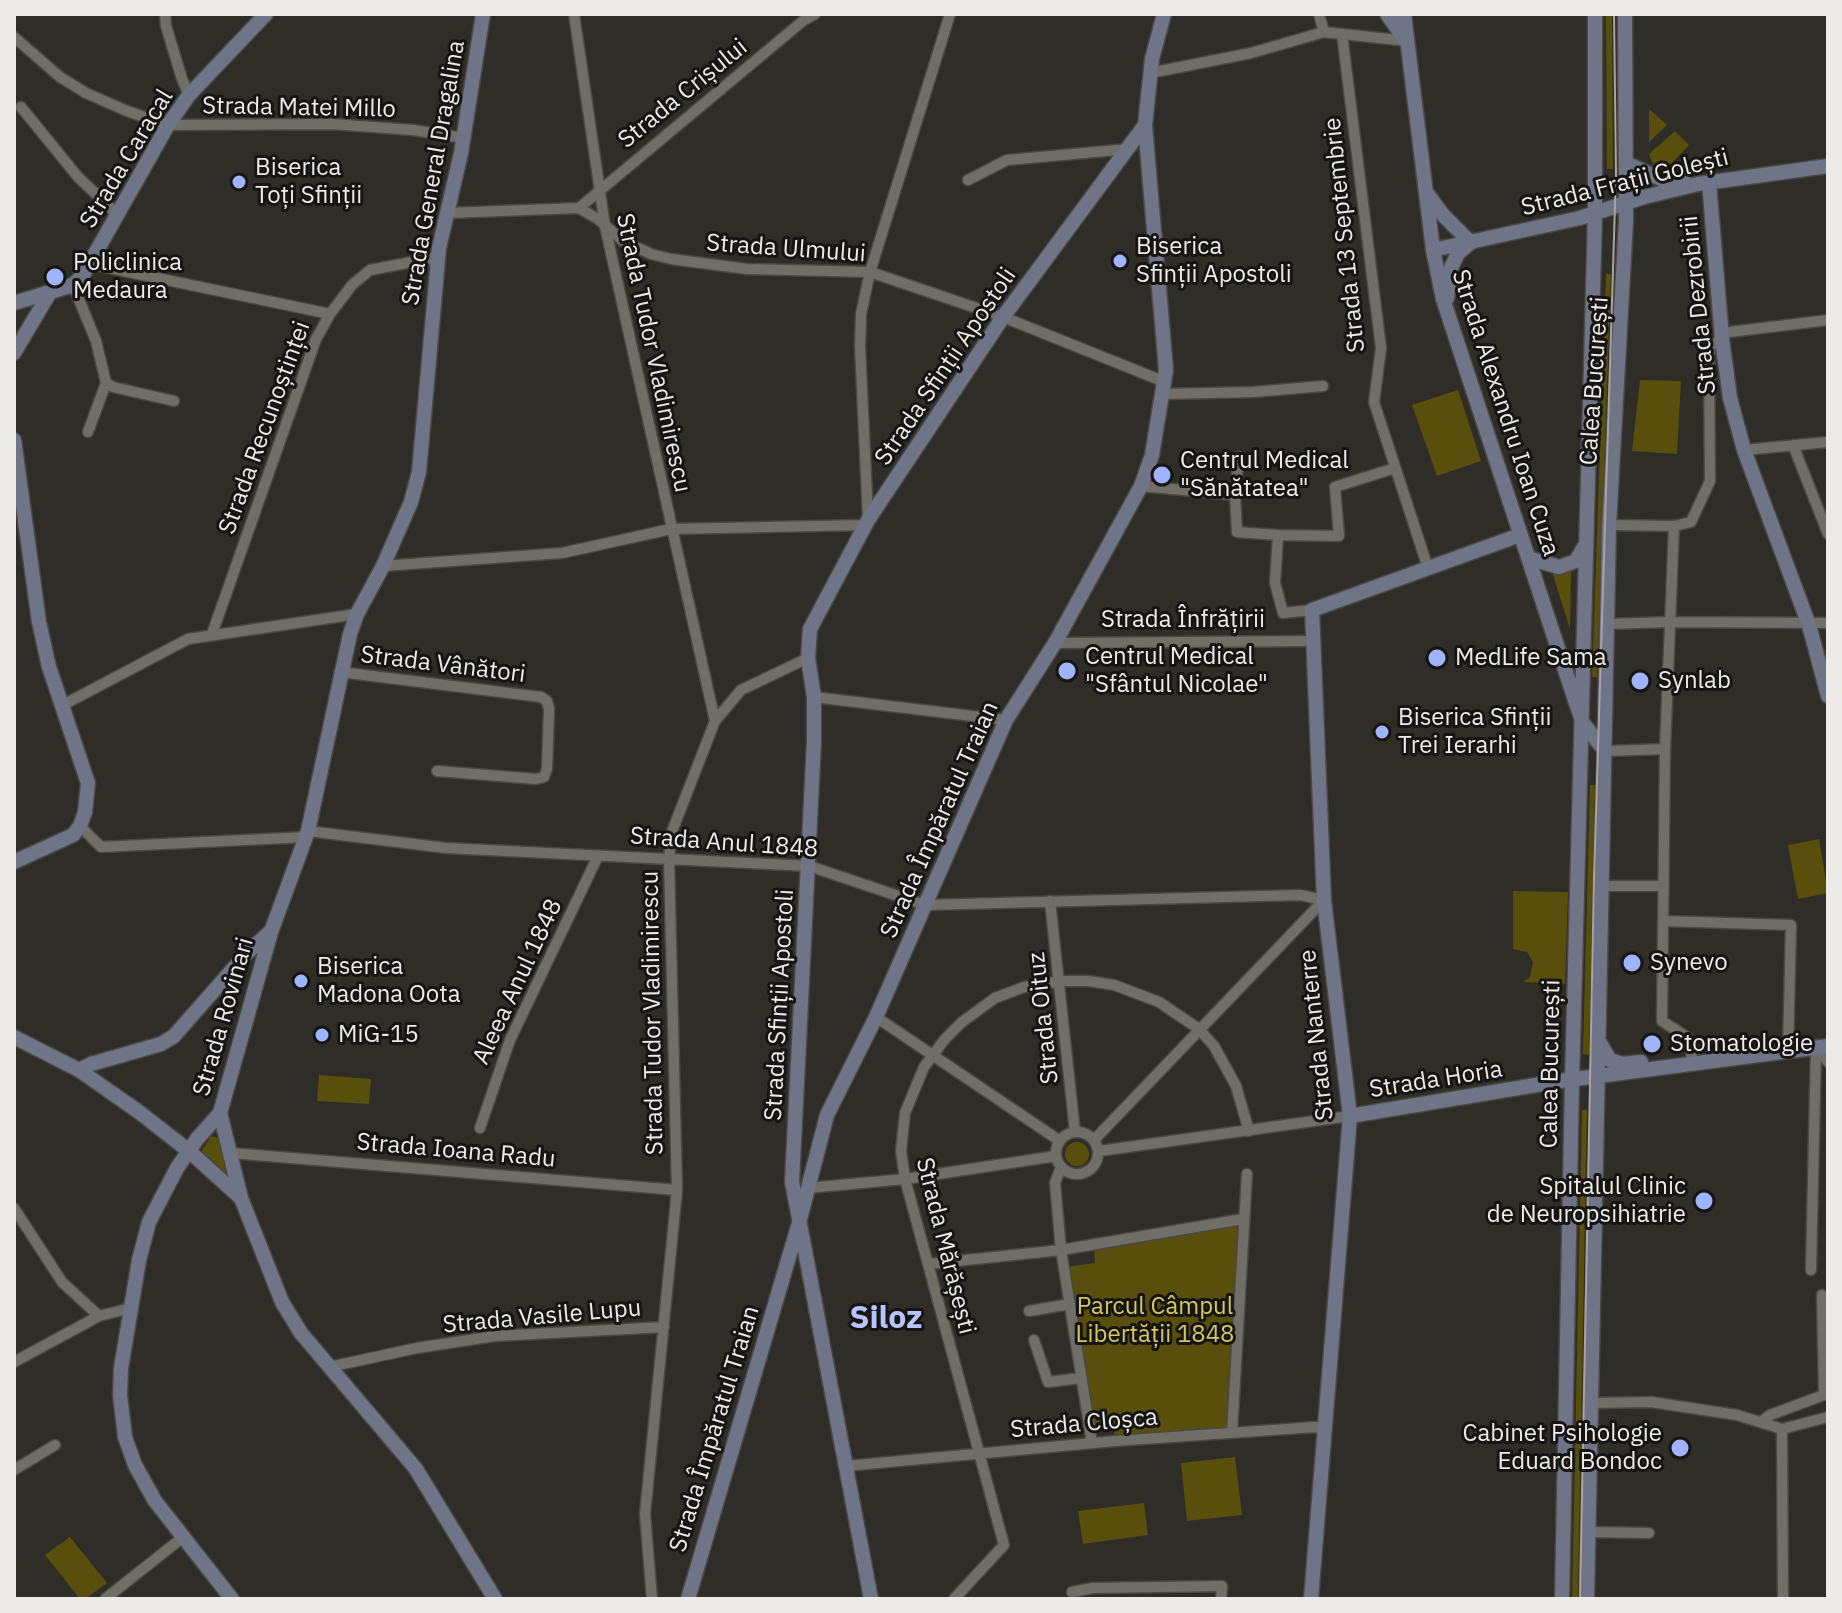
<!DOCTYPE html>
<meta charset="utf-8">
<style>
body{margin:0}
#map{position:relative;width:1842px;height:1613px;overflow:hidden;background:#2e2d27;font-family:"IBM Plex Sans",sans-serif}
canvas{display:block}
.frame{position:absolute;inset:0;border:16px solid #ecebe8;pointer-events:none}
</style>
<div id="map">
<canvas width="1842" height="1613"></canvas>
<div class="frame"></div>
</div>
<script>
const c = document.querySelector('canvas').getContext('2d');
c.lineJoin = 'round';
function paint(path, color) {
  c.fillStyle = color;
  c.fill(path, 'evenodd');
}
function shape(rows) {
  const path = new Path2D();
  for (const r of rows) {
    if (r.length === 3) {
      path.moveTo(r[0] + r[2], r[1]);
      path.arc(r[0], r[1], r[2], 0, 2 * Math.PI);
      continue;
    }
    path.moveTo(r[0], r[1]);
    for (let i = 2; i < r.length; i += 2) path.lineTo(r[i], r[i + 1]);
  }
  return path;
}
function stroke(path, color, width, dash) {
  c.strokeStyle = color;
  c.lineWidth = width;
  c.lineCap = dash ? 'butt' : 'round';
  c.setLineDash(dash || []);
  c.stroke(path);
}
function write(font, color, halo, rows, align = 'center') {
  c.font = font + ' "IBM Plex Sans",sans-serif';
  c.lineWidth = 6;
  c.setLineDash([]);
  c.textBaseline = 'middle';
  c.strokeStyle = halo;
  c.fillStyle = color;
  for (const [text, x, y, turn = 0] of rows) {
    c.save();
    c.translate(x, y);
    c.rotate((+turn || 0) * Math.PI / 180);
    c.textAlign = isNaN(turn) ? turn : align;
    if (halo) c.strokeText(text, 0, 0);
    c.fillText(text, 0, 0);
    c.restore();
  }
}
paint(shape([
 [1606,14,1612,14,1613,169,1607,169],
 [1649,109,1667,125,1649,142],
 [1675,131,1689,145,1668,167,1654,167,1649,154],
 [1606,274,1611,274,1597,677,1592,677],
 [1640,380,1681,381,1677,454,1632,451],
 [1458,390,1481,461,1437,476,1412,405],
 [1571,571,1570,629,1552,572],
 [1590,785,1595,785,1589,1055,1583,1054],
 [1819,839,1828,893,1798,899,1788,845],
 [1513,891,1568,892,1565,984,1523,982,1530,977,1533,962,1527,952,1513,949],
 [319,1075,371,1079,369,1104,317,1101],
 [1582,1110,1587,1110,1578,1599,1572,1599],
 [211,1136,218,1138,230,1179,201,1152],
 [1077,1154,12],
 [1243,1219,1232,1432,1115,1441,1113,1422,1089,1424,1064,1267,1095,1263,1094,1245],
 [1235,1457,1242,1515,1187,1521,1181,1463],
 [1144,1503,1148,1535,1083,1544,1078,1511],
 [70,1537,107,1583,85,1599,80,1599,45,1555]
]), '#594f0c');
const street = shape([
 [165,14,166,26,182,79,189,95],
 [574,14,605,226,715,721,671,834,669,859,677,1190,645,1514,652,1599],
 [1319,14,1324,32],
 [1342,34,1381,348,1374,402,1428,568],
 [14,37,60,77,86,93,127,111,168,125,332,124,413,130,464,138],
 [1150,73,1251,53,1324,32,1407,41],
 [21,107,78,177,117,214],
 [968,180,1007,160,1128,149],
 [579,208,804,20,815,14],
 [447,213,579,208,598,219,623,241,651,254,671,259,747,269,870,272,1003,317,1165,382],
 [90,264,330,314],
 [73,285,96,341,106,383,113,387,174,401],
 [1721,333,1828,320],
 [1164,394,1253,392,1323,386],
 [88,432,106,383],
 [1793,445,1828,534],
 [1744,450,1828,442],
 [1239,457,1235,495,1237,532,1278,535,1339,536,1335,487,1395,468],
 [1141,486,1235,495],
 [868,518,860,347,861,314,870,272,950,14],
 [1609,525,1674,526,1665,749,1662,1021,1688,1038,1691,1047,1692,1063],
 [1674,526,1691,522,1710,481,1709,357,1710,346,1722,339],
 [1278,535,1275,583,1283,613,1312,610],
 [383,566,562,553,671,529,865,525],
 [1607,624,1670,622,1828,623],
 [212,634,316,339,330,314,352,285,370,270,438,257],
 [1055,643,1312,641],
 [340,672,541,697,547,701,549,709,547,769,544,777,536,779,437,771],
 [814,697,1006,720],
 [61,706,188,639,357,614],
 [715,721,741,690,808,658],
 [1605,751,1665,749],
 [80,826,101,847,306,837],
 [308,831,446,848,809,866,925,905,1300,895,1324,900],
 [1601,886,1663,886],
 [1050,901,1075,1132],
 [1663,921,1791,925,1788,1051],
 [876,1017,1060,1141],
 [1816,1047,1828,1062],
 [480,1128,510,1040,598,856],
 [1077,1153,21],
 [1094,1140,1324,900],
 [1099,1151,1350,1116],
 [231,1153,677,1190],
 [1061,1167,1055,1183,1061,1250,1092,1443],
 [808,1188,905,1179,1056,1156],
 [14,1208,62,1282,99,1316],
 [928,1264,1061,1250,1243,1219],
 [1811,1270,1816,1047],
 [1029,1311,1070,1304],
 [1034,1340,1048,1382,1081,1378],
 [14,1362,99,1316,131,1308],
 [329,1367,417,1348,495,1336,664,1327],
 [1590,1403,1651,1402,1737,1415,1782,1429],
 [1762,1421,1770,1415,1824,1395,1822,1295],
 [1782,1429,1783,1599],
 [1782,1429,1828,1417],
 [1232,1432,1247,1174],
 [846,1466,1115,1441,1315,1427,1326,1429],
 [14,1470,55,1445],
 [1587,1532,1649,1533],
 [1072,1592,1093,1588,1222,1586,1221,1599],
 [105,1599,182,1538],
 [954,1599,1004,1545,905,1179,901,1151,905,1113,924,1067,945,1039,962,1022,995,998,1024,987,1061,981,1088,981,1114,985,1159,1002,1199,1029,1214,1046,1236,1086,1249,1131]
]);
const secondary = shape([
 [1387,14,1405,40],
 [1404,14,1433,250,1443,299,1576,703,1583,723,1605,751],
 [1626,163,1663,180,1685,182],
 [1709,182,1722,339,1730,398,1744,450,1809,625,1828,696],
 [1426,192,1443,215,1471,243],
 [1433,250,1580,218,1644,197,1698,184,1828,166],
 [1447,298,1451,268,1458,253,1470,243],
 [14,303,73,285,83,275,168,125,189,95,266,14],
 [14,353,49,294],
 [14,440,39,622,49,667,88,783,85,812,80,826,73,835,14,862],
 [1528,558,1559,567,1576,561,1584,547],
 [14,1037,79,1070,139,1112,189,1151,241,1198],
 [1600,1043,1610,1060,1622,1064,1641,1062],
 [79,1070,91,1064,161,1044,174,1036,247,953,270,932],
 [220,1113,241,1198,282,1302,301,1333,416,1469,495,1599],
 [1350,1116,1560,1081,1828,1046],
 [232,1599,155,1501,135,1465,125,1437,120,1395,121,1368,139,1260,149,1222,177,1168,197,1139,220,1113,271,932,308,831,350,634,357,614,383,566,411,502,419,472,439,248,461,153,483,14],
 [688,1599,799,1223,827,1115,876,1017,1006,720,1055,643,1141,486,1152,455,1166,370,1145,125,1152,59,1164,14],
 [871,1599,792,1182,814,741,814,697,808,658,810,629,868,520,1003,317,1145,125],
 [1311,1599,1350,1116,1324,900,1312,610,1520,535],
 [1562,1599,1572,1081,1595,213,1595,14],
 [1587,1599,1609,525,1626,221,1625,14]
]);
stroke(street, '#494844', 13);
stroke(secondary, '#494844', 17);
stroke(street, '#6f6e67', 10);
stroke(secondary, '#6f7487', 14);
stroke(shape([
 [1580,1599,1594,876,1616,173,1614,14]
]), '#a6a5a1', 2);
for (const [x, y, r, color] of [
 [239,182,8,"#a0b3fd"],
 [1120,261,8,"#a0b3fd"],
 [55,277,10,"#a0b3fd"],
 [1162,475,10,"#a0b3fd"],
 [1437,658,10,"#a0b3fd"],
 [1067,671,10,"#a0b3fd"],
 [1640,681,10,"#a0b3fd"],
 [1382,732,8,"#a0b3fd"],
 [1632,963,10,"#a0b3fd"],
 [301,981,8,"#a0b3fd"],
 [322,1035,8,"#a0b3fd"],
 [1652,1044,10,"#a0b3fd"],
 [1704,1201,10,"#a0b3fd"],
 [1680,1448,10,"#a0b3fd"]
]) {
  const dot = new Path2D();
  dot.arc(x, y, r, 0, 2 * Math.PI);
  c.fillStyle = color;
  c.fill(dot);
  stroke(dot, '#161513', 3);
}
write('24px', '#ecebe8', '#161513', [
 ["Strada Crișului",683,94,-39],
 ["Strada Matei Millo",299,108,1],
 ["Strada Caracal",127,159,-59],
 ["Strada General Dragalina",434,173,-80],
 ["Strada Frații Golești",1625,183,-14],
 ["Strada 13 Septembrie",1345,235,-96],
 ["Strada Ulmului",786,249,4],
 ["Strada Dezrobirii",1699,305,-96],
 ["Strada Tudor Vladimirescu",653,353,78],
 ["Strada Sfinții Apostoli",946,367,-56],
 ["Calea București",1595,381,-86],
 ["Strada Alexandru Ioan Cuza",1505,413,72],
 ["Strada Recunoștinței",265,428,-70],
 ["Strada Înfrățirii",1183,620],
 ["Strada Vânători",443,665,7],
 ["Strada Împăratul Traian",940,820,-66],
 ["Strada Anul 1848",724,843,4],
 ["Aleea Anul 1848",518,982,-65],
 ["Strada Sfinții Apostoli",780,1005,-87],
 ["Strada Tudor Vladimirescu",653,1013,-91],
 ["Strada Rovinari",224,1017,-74],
 ["Strada Oituz",1044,1018,-96],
 ["Strada Nanterre",1317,1035,-96],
 ["Calea București",1551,1064,-89],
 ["Strada Horia",1436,1080,-9],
 ["Strada Ioana Radu",456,1151,5],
 ["Strada Mărășești",945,1246,76],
 ["Strada Vasile Lupu",542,1317,-5],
 ["Strada Cloșca",1084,1424,-5],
 ["Strada Împăratul Traian",715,1429,-73]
]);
write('24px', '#ecebe8', '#161513', [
 ["Biserica",255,168],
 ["Toți Sfinții",255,196],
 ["Biserica",1136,247],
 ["Sfinții Apostoli",1136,275],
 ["Policlinica",73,263],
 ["Medaura",73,291],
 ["Centrul Medical",1180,461],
 ["\"Sănătatea\"",1180,489],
 ["Centrul Medical",1085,657],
 ["\"Sfântul Nicolae\"",1085,685],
 ["MedLife Sama",1455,658],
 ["Synlab",1658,681],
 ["Biserica Sfinții",1398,718],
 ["Trei Ierarhi",1398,746],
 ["Synevo",1650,963],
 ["Biserica",317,967],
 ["Madona Oota",317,995],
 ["MiG-15",338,1035],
 ["Stomatologie",1670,1044],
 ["Spitalul Clinic",1686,1187,"right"],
 ["de Neuropsihiatrie",1686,1215,"right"],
 ["Cabinet Psihologie",1662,1434,"right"],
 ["Eduard Bondoc",1662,1462,"right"]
], 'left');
write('24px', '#d7c662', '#161513', [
 ["Parcul Câmpul",1155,1307],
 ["Libertății 1848",1155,1335]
]);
write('bold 32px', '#b6c6fd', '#161513', [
 ["Siloz",886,1319]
]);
</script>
